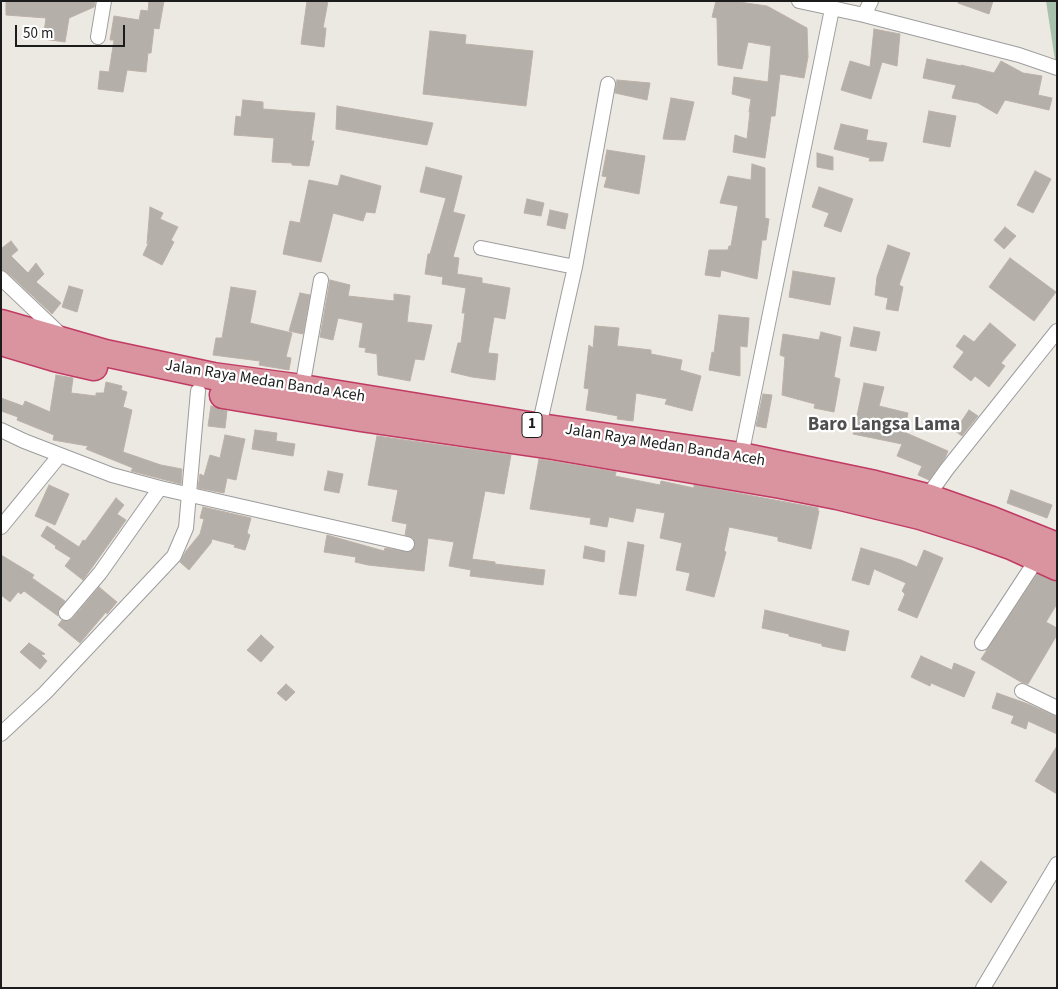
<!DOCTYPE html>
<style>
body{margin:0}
#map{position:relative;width:1058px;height:989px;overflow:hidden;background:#ece9e3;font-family:"Source Sans 3",sans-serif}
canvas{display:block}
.frame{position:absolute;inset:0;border:2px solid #1c1c1c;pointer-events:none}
.scale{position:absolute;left:15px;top:25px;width:110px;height:22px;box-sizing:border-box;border:2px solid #1c1c1c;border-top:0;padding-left:6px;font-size:15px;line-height:18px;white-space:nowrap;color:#1c1c1c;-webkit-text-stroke:4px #fff;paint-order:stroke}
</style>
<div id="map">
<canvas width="1058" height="989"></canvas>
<div class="frame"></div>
<div class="scale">50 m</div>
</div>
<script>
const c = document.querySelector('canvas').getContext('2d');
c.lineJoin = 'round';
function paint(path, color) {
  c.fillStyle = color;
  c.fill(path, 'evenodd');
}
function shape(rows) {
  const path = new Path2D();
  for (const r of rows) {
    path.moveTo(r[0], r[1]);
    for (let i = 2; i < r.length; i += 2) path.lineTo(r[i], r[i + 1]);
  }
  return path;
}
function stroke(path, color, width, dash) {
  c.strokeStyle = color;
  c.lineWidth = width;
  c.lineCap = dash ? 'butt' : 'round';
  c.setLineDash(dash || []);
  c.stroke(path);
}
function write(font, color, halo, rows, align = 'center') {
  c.font = font + ' "Source Sans 3",sans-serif';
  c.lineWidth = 4.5;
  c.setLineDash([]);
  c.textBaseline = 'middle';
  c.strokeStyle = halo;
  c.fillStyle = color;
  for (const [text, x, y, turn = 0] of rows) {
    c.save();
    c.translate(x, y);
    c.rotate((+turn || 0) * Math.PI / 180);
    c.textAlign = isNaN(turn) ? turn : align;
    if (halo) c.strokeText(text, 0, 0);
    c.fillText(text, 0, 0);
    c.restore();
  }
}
paint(shape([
 [1046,1,1057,1,1057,61,1055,60]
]), '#a7c2ac');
const building = shape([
 [6,1,95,1,94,7,69,18,65,42,43,39,46,18,6,15,6,1],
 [149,1,164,1,159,29,154,28,151,53,148,53,146,72,127,70,123,92,98,89,100,71,109,72,114,40,110,40,114,16,139,20,141,10,148,11,149,1],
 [307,1,328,1,323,28,326,28,324,47,301,44,307,1],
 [716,1,732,1,767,6,807,28,808,57,804,78,780,74,775,116,771,116,765,158,733,152,735,135,747,139,750,112,749,112,751,99,732,94,734,77,768,82,771,46,748,42,742,69,718,65,717,18,712,17,716,1],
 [958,1,993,1,989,14,958,3,958,1],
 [874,29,900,34,897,66,882,62,871,99,841,90,850,61,870,67,874,29],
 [430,31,466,35,465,44,533,51,526,106,423,94,430,31],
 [927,59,961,66,961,65,994,73,1001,61,1023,73,1042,76,1038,95,1052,98,1049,110,1005,100,997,114,978,103,952,98,956,85,923,78,927,59],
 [617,80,650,83,647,100,615,93,617,80],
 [671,98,694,102,685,140,663,139,671,98],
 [243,100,263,102,263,109,315,113,311,141,314,141,309,166,292,165,292,163,272,162,274,138,234,135,236,116,241,117,243,100],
 [337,106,433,123,427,145,336,129,337,106],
 [929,111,956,116,950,147,923,142,929,111],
 [841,124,868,130,866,140,887,143,883,161,869,161,870,158,834,149,841,124],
 [607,150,645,156,639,194,604,187,607,177,602,176,607,150],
 [817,153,833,157,833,170,817,167,817,153],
 [752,164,765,168,765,218,769,219,766,240,762,240,757,279,721,270,720,277,705,275,709,250,728,250,729,246,731,246,738,206,720,203,728,176,751,180,752,164],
 [426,167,462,176,453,212,465,215,453,257,459,258,457,274,482,278,482,283,510,288,505,319,494,317,488,353,498,354,495,380,472,377,451,372,458,343,461,343,465,313,462,313,466,288,442,284,443,277,425,274,428,254,430,254,446,198,420,192,426,167],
 [1035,171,1051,179,1033,213,1017,205,1035,171],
 [341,175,381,186,375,213,366,212,363,221,333,213,321,262,283,254,290,221,300,223,309,180,338,186,341,175],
 [819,187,853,199,841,232,824,226,829,213,812,207,819,187],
 [527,199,544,203,541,216,524,213,527,199],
 [150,207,163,213,160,219,178,227,171,240,174,242,162,265,143,255,151,238,147,244,150,207],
 [550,210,568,214,565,229,547,225,550,210],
 [1005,227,1016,236,1004,249,994,240,1005,227],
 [11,241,18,250,11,256,28,273,36,263,44,274,36,282,61,303,52,314,7,272,1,269,1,247,2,248,11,241],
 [888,245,910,253,899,285,903,287,898,311,886,309,888,298,875,295,877,277,888,245],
 [1010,258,1056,292,1034,321,989,287,1010,258],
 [793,271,835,278,830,305,789,297,793,271],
 [330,280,350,285,348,296,394,301,394,294,410,296,407,322,432,325,424,360,415,359,410,381,378,375,377,354,365,352,366,348,359,347,363,323,338,318,333,340,320,337,330,280],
 [69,286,83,290,77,312,62,307,69,286],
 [231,287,256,291,250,323,292,333,286,357,291,358,289,370,259,365,260,361,213,355,216,338,222,338,231,287],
 [300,293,310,295,303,334,289,331,300,293],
 [719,315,749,318,747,347,740,346,740,376,709,370,712,352,714,353,719,315],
 [990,323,1016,345,1001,363,1005,366,989,387,975,376,971,381,953,367,964,352,956,346,964,335,974,342,990,323],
 [595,326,619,328,617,346,651,350,651,354,682,360,680,370,701,376,692,411,665,404,667,399,636,393,633,421,617,419,618,416,586,410,589,389,584,388,589,345,593,348,595,326],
 [854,327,880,332,876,351,850,346,854,327],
 [821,332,841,337,834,377,840,379,834,412,814,408,815,404,782,395,785,357,780,355,783,334,819,340,821,332],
 [56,375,73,378,71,393,96,396,96,393,104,393,106,382,122,386,121,390,127,392,123,407,132,410,123,452,161,465,182,469,181,484,131,471,133,468,86,449,88,446,53,440,54,435,17,420,18,417,1,411,1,398,23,406,25,401,50,412,56,375],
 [864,383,884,387,879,406,908,413,904,432,948,451,945,458,929,480,918,475,922,466,897,456,902,444,853,434,864,383],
 [763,394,772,395,766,428,756,426,763,394],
 [211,406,227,411,225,428,208,426,211,406],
 [969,410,978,416,962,436,955,431,969,410],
 [255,430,277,433,276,441,295,444,293,456,252,449,255,430],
 [225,435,245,439,236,480,227,478,224,493,198,488,200,474,204,476,210,455,220,458,225,435],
 [377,436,511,455,504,494,485,491,472,559,495,562,495,564,545,570,543,585,470,576,471,570,449,566,454,542,428,538,424,571,368,565,355,562,356,557,324,552,327,535,384,551,385,548,409,552,415,546,413,538,405,535,407,524,392,521,398,490,368,485,377,436],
 [539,459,616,472,615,476,660,485,661,481,694,488,694,485,818,508,818,511,819,511,811,549,778,541,778,537,729,527,724,551,726,552,714,597,686,590,690,573,676,570,682,543,660,538,665,513,636,508,633,522,609,517,607,527,590,524,591,518,530,509,539,459],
 [328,471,343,474,339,493,324,490,328,471],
 [49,485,69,494,55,525,35,516,49,485],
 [1011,490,1052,505,1047,518,1007,503,1011,490],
 [116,498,124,505,117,514,126,520,83,580,65,566,71,558,55,548,56,546,41,536,47,526,79,547,83,540,85,541,116,498],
 [203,507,251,518,247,533,250,535,245,550,234,547,235,545,212,539,211,543,189,570,180,562,186,551,200,534,204,519,200,518,203,507],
 [628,542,644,545,636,596,619,594,628,542],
 [585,546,605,551,604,562,583,558,585,546],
 [861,548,901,560,917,567,924,550,943,558,917,618,898,610,905,594,902,591,906,583,874,569,869,585,852,580,861,548],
 [1,555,34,575,32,578,65,601,58,611,58,616,24,591,21,594,18,592,10,602,1,595,1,555],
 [1037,574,1057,582,1057,604,1046,622,1057,628,1057,635,1028,684,1021,682,981,659,1037,574],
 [99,587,117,602,107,614,106,612,80,643,58,625,62,620,68,621,72,619,99,587],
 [765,610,849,631,845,651,822,646,822,644,789,636,789,634,762,628,765,610],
 [261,635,274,647,261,662,247,650,261,635],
 [29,643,45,654,41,655,47,661,40,669,20,652,29,643],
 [921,656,952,670,954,663,975,672,964,697,931,683,930,686,911,677,921,656],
 [286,684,295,692,286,701,277,693,286,684],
 [997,693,1028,704,1057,717,1057,734,1028,721,1026,729,1011,723,1014,716,992,708,997,693],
 [1057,746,1057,794,1035,781,1057,746],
 [981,861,1007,882,991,903,965,881,981,861]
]);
paint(building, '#b5afa9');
stroke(building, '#bcb1a7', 1);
const street = shape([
 [799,1,864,15,1019,55,1057,68],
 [864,15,871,1],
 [98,37,104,1],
 [481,248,575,267],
 [1,278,62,336],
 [302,388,321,280],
 [1,430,24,441,112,475,160,488,407,544],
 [538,431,575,267,608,84],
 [741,456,832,9],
 [927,497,947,469,1057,331],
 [1,527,60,455],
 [66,613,100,573,160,488],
 [982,643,1037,559],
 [1022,691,1057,708],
 [1,734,45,693,174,556,186,528,198,391],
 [983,988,1057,864]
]);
const highway = shape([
 [1,323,105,353,213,376,302,388,547,428,741,456,875,484,927,497,992,520,1057,546],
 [1,342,55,358,94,367],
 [223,395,361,418,553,446,781,485,837,496,920,516,980,535,1011,546,1057,567]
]);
stroke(street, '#9d9d9d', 16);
stroke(highway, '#c13a64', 29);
stroke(street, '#fff', 14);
stroke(highway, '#da949f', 26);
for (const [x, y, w] of [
 [532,425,20]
]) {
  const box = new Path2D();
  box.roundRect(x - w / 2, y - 12.5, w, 25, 4);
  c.fillStyle = '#fff';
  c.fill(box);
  stroke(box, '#1c1c1c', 1);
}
write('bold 15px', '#1c1c1c', null, [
 ["1",532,425]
]);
write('16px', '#1c1c1c', '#fff', [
 ["Jalan Raya Medan Banda Aceh",265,382,9],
 ["Jalan Raya Medan Banda Aceh",665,446,9]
]);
write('bold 19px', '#4f4f4f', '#fff', [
 ["Baro Langsa Lama",884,426]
]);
</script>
